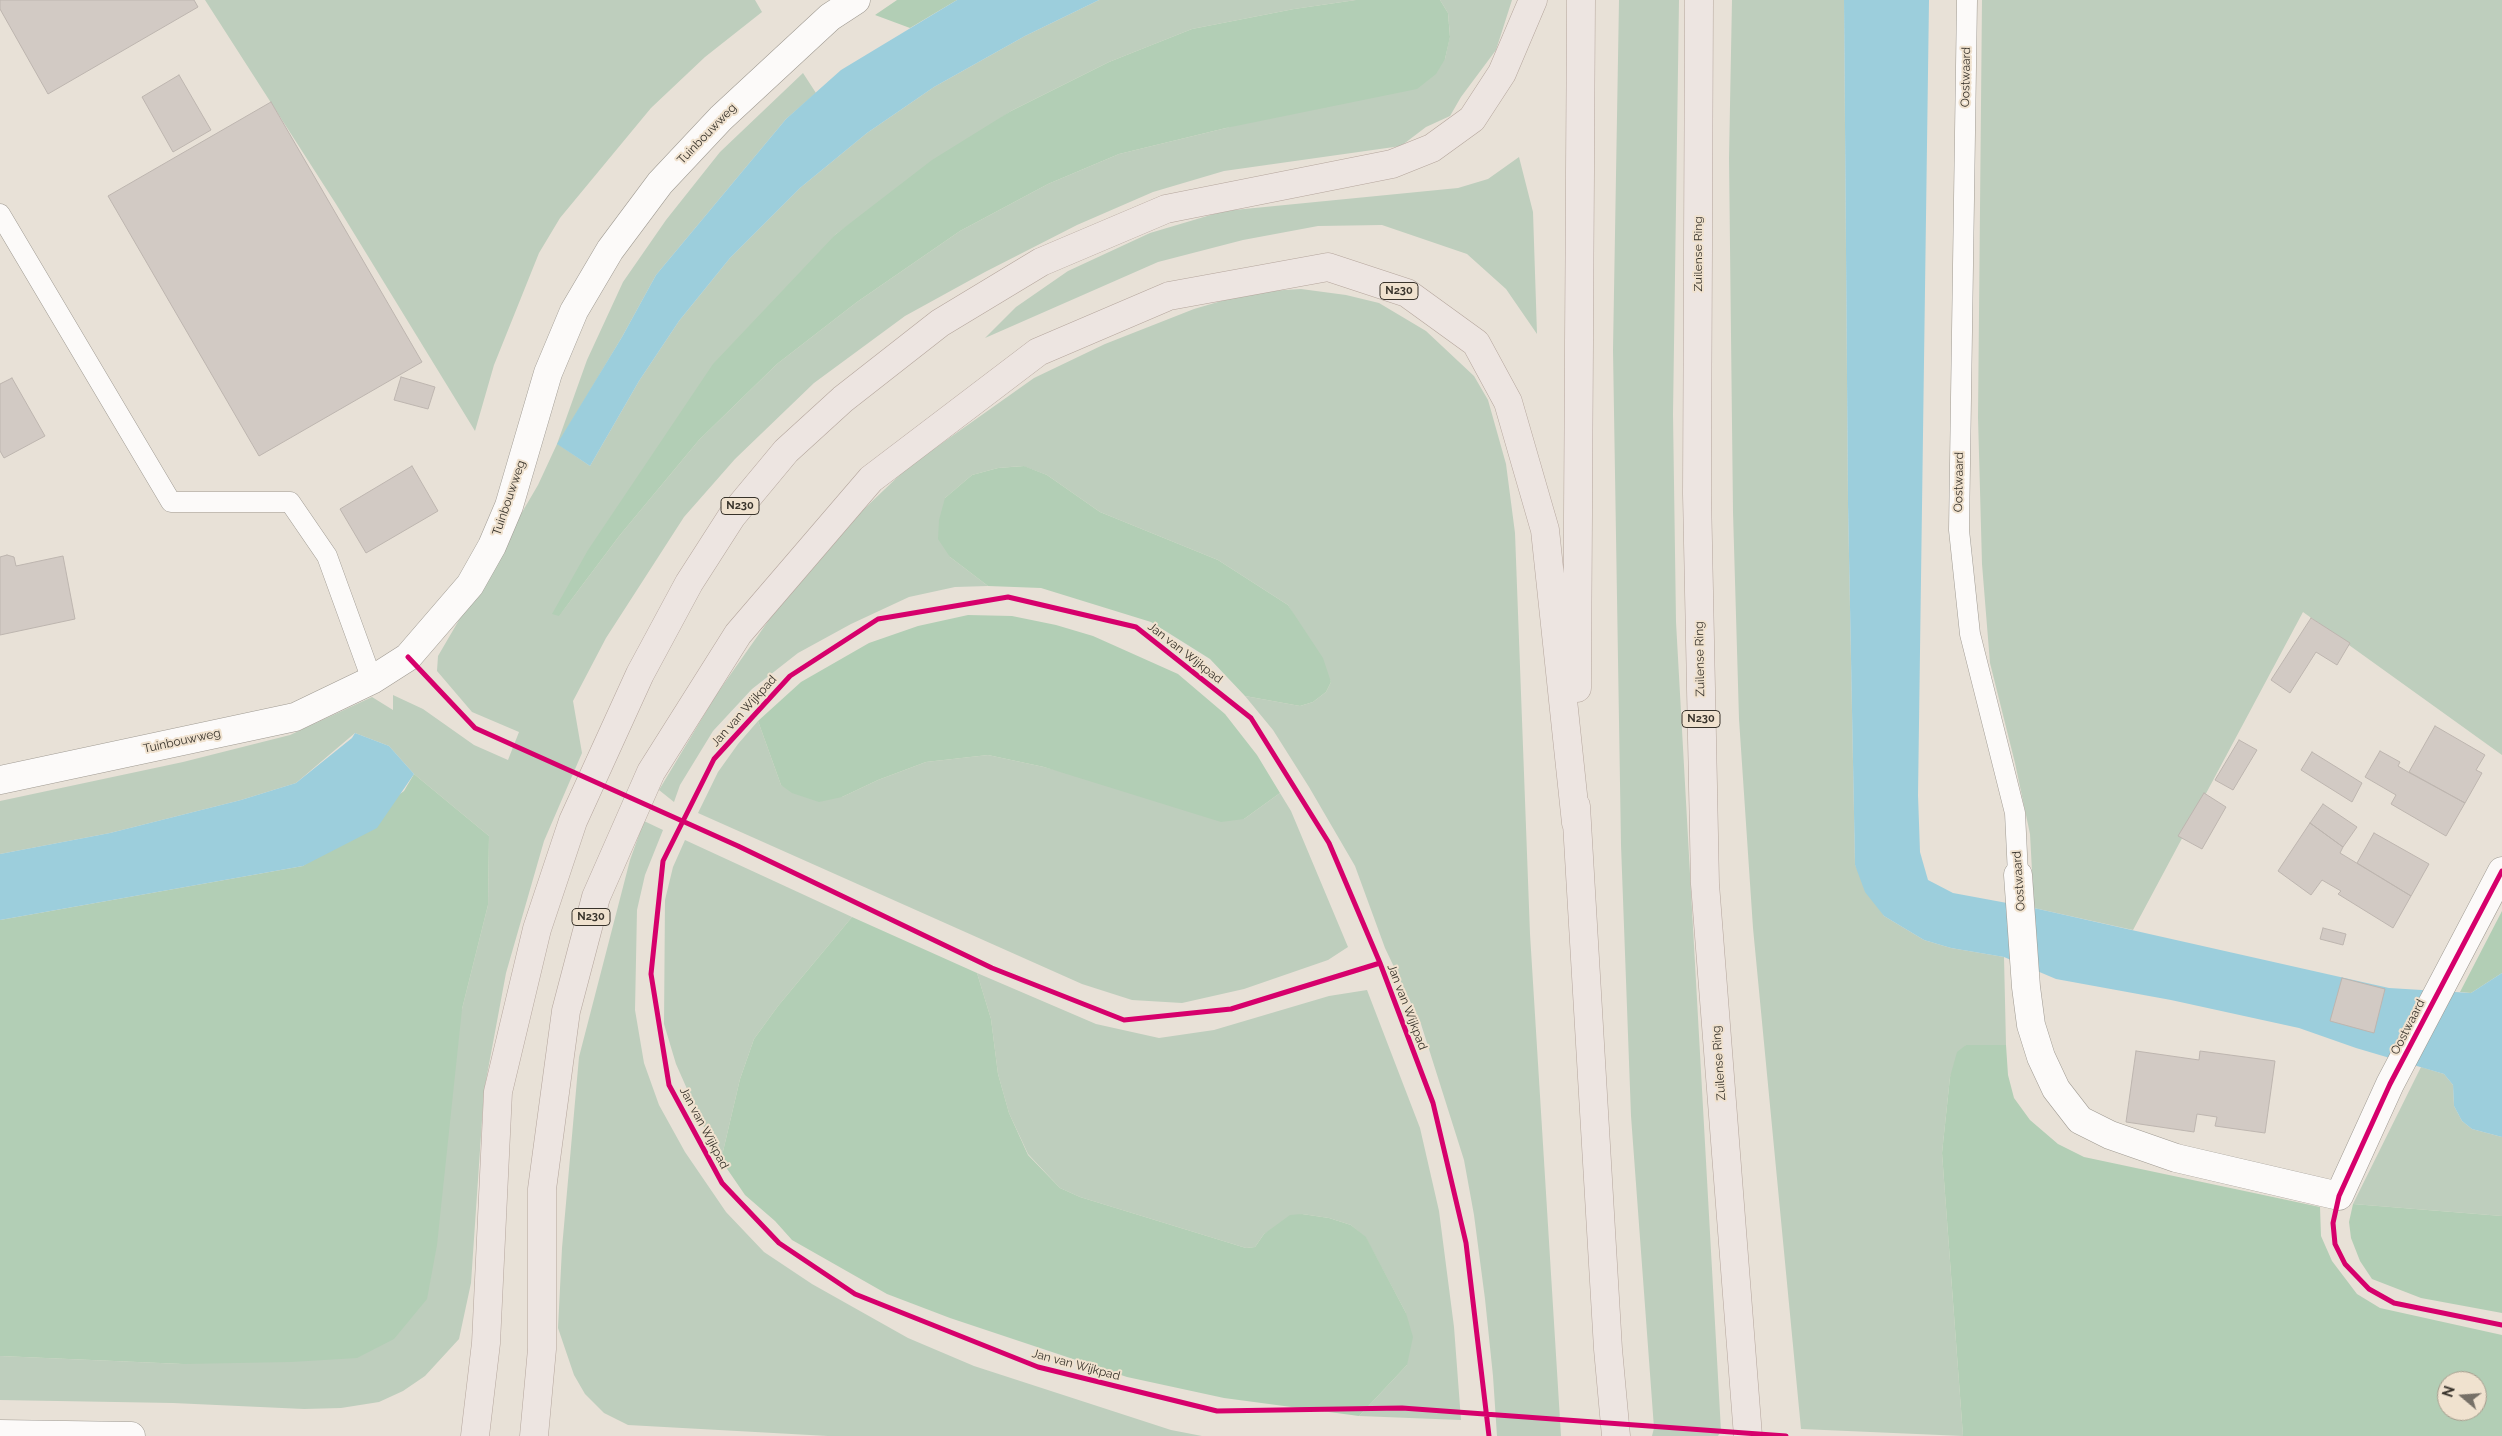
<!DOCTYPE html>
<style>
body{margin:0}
#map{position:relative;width:2502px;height:1436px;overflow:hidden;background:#e8e1d7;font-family:Raleway,sans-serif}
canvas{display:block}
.north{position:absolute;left:2437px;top:1371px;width:50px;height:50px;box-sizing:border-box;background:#f0e2cf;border:1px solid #a69c8d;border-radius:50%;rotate:288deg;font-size:14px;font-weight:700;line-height:20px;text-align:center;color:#38332b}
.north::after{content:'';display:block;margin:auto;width:18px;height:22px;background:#767067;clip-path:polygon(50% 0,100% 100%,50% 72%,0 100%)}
</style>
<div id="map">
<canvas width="2502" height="1436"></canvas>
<div class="north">N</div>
</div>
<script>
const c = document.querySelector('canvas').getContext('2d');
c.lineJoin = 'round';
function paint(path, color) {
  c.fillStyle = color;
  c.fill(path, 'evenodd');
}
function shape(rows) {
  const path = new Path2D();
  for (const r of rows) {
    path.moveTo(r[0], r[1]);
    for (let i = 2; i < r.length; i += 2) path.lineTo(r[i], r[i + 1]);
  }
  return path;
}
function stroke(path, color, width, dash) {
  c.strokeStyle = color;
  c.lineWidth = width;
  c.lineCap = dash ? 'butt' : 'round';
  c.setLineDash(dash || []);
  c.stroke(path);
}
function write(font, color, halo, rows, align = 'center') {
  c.font = font + ' Raleway,sans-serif';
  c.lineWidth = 4;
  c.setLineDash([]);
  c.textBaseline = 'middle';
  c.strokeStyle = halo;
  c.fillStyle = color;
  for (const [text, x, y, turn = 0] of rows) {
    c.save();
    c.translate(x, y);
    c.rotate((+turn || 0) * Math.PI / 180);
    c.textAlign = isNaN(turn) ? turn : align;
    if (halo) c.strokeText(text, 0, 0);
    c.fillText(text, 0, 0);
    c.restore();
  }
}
paint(shape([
 [205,0,755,0,762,12,705,57,651,108,560,218,539,253,494,365,475,431,336,204],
 [1099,0,1356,0,1294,9,1192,29,1109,62,1011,111,836,234,559,616,620,535,699,440,777,364,857,302,960,231,1048,184,1119,154,1226,128,1445,59,1450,36,1448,13,1440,0,1512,0,1496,50,1461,97,1450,116,1426,127,1401,146,1224,171,1153,192,1077,225,985,272,905,316,814,383,735,459,684,517,606,638,573,701,582,753,544,841,506,973,484,1091,471,1283,459,1339,425,1376,403,1391,379,1402,341,1408,304,1409,173,1403,0,1400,0,1356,183,1364,462,1009,488,905,489,836,414,774,389,746,355,733,296,783,241,800,110,833,0,854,0,801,183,762,290,735,372,697,393,710,393,695,423,709,474,745,508,760,519,732,472,712,437,671,438,656,538,485,557,444,587,360,623,282,666,220,720,152,803,73,816,93,786,119,656,275,622,337,558,444,590,466,639,381,679,321,730,258,800,188,867,133,934,87,1025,36],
 [1619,0,1679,0,1673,414,1676,622,1721,1431,1718,1436,1652,1436,1654,1428,1631,1116,1621,845,1613,350],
 [1732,0,1844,0,1848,504,1855,865,1884,916,1924,940,1951,948,2004,957,2006,1045,1966,1045,1950,1077,1942,1153,1963,1436,1801,1429,1753,928,1739,719,1733,512,1729,158],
 [1982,0,2502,0,2502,755,2303,612,2133,930,2034,908,2030,834,2015,763,1990,663,1982,564,1978,417],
 [1519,157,1533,212,1537,334,1506,289,1467,254,1382,225,1318,226,1243,240,1158,262,985,338,1016,307,1068,271,1150,233,1224,211,1458,188,1488,179],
 [1301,289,1346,295,1379,303,1426,331,1474,376,1488,400,1506,464,1515,533,1530,934,1561,1436,1497,1436,1493,1376,1485,1299,1474,1215,1464,1160,1421,1024,1385,948,1355,866,1309,787,1273,730,1245,696,1300,706,1313,702,1326,692,1331,682,1288,605,1218,560,1100,512,1047,475,1023,466,998,468,972,475,945,498,950,557,988,586,955,587,909,597,851,624,798,653,752,689,713,731,680,785,674,802,659,790,716,695,771,617,863,510,907,468,1034,378,1105,344,1194,309,1252,292],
 [758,721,781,785,842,797,878,780,926,762,988,755,1044,767,1244,819,1280,793,1291,811,1348,947,1328,960,1244,989,1182,1003,1132,1000,1082,984,698,813,718,772,738,744],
 [644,821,663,830,645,875,637,910,635,1010,644,1063,659,1105,685,1152,726,1212,764,1252,812,1284,908,1338,974,1366,1171,1430,1202,1436,828,1436,628,1425,604,1413,585,1394,574,1375,558,1328,562,1248,579,1057,630,860],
 [685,840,852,917,778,1006,754,1039,740,1079,721,1160,714,1150,676,1064,664,1024,665,900,673,867],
 [977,973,1096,1024,1159,1038,1214,1030,1329,996,1367,990,1420,1128,1439,1211,1454,1327,1461,1420,1359,1416,1407,1365,1406,1313,1366,1238,1351,1225,1329,1218,1302,1214,1264,1234,1255,1247,1246,1248,1080,1197,1060,1188,1028,1154,1009,1113,998,1074,991,1019],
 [2421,1067,2444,1074,2453,1085,2454,1106,2462,1121,2472,1129,2502,1137,2502,1216,2353,1204]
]), '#becebd');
paint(shape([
 [897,0,957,0,910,28,875,15],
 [1356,0,1440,0,1448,13,1450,37,1445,59,1436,74,1417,89,1226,128,1119,154,1048,184,960,231,857,302,777,364,699,440,620,535,559,616,552,614,588,550,713,364,836,234,932,160,1011,111,1109,62,1192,29,1294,9],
 [1024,466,1047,475,1100,512,1218,560,1288,605,1323,658,1331,682,1326,692,1313,702,1300,706,1245,696,1210,659,1151,622,1041,588,988,586,950,557,938,539,939,520,945,498,972,475,998,468],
 [968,615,1012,616,1056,625,1093,636,1178,674,1225,714,1257,755,1280,793,1244,819,1221,822,1044,767,988,755,926,762,878,780,842,797,819,802,792,793,781,785,758,721,801,682,869,643,918,626],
 [414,774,489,836,488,905,462,1009,437,1245,427,1299,394,1339,357,1358,291,1362,183,1364,0,1356,0,920,303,866,404,791],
 [2502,911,2502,973,2471,993,2460,992],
 [852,917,977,973,991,1019,998,1074,1009,1113,1028,1155,1060,1188,1080,1197,1246,1248,1255,1247,1264,1234,1290,1215,1302,1214,1329,1218,1351,1225,1366,1237,1406,1313,1413,1337,1407,1365,1359,1416,1224,1398,1127,1377,950,1318,887,1294,792,1240,775,1221,745,1195,721,1160,740,1079,754,1039,778,1006],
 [1966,1045,2006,1045,2008,1075,2014,1098,2030,1120,2058,1144,2084,1157,2320,1207,2321,1236,2332,1261,2357,1294,2380,1308,2502,1335,2502,1436,1963,1436,1942,1153,1950,1077,1957,1052],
 [2447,1381,2477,1381,2477,1411,2447,1411],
 [2353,1204,2502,1216,2502,1313,2421,1298,2372,1279,2360,1261,2351,1238,2349,1222]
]), '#b2ceb5');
paint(shape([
 [957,0,1099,0,1025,36,934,87,867,133,800,188,730,258,679,321,639,381,590,466,557,444,622,337,656,275,786,119,841,70],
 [1844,0,1929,0,1918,795,1920,852,1928,880,1953,893,2034,908,2389,988,2471,993,2502,973,2502,1137,2472,1129,2462,1121,2454,1106,2453,1085,2444,1074,2356,1048,2299,1028,2171,1000,2056,979,2004,957,1951,948,1924,940,1884,916,1865,892,1855,865,1848,504],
 [355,733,389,746,414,774,377,828,303,866,0,920,0,854,110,833,241,800,296,783,352,738]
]), '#9ccedc');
const building = shape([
 [0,0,194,0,198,7,48,94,0,9,0,0],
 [179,75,211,130,173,152,142,97,179,75],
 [271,102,422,362,259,456,108,196,271,102],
 [401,377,435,387,428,409,394,400,401,377],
 [12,378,45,436,4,458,0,451,0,384,12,378],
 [412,466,438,511,366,553,340,509,412,466],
 [7,555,14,557,16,566,63,556,75,619,0,635,0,557,7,555],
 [2311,618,2350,643,2337,665,2316,652,2290,693,2271,680,2311,618],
 [2435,726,2485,755,2476,770,2482,773,2465,803,2409,772,2435,726],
 [2239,740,2257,750,2233,790,2215,780,2239,740],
 [2380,751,2400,762,2398,766,2408,772,2465,803,2446,836,2391,804,2396,795,2365,777,2380,751],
 [2312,752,2362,783,2352,802,2301,770,2312,752],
 [2204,793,2226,807,2202,849,2178,836,2204,793],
 [2323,804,2357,827,2343,847,2310,823,2323,804],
 [2310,823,2343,847,2340,853,2411,896,2393,928,2338,894,2341,891,2322,880,2311,895,2278,871,2310,823],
 [2374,833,2429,864,2411,896,2357,863,2374,833],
 [2323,928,2346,934,2343,945,2320,939,2323,928],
 [2342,978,2385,989,2374,1033,2330,1021,2342,978],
 [2136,1051,2199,1060,2200,1051,2275,1061,2265,1133,2215,1126,2217,1117,2197,1114,2194,1132,2126,1122,2136,1051]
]);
paint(building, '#d2cac4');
stroke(building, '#bdb5af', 1);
const service = shape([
 [1967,0,1959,530,1970,634,2015,813,2018,875],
 [0,214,171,502,290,502,327,556,372,680]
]);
const minor = shape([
 [0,780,295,717,372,680,408,657,470,585,492,546,509,506,548,373,574,311,610,250,660,183,721,118,830,17,856,0],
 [2018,875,2026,987,2031,1025,2041,1057,2056,1089,2080,1120,2110,1135,2176,1158,2339,1196,2390,1084,2502,871]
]);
const tertiary = shape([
 [0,1434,131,1436]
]);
const primary = shape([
 [1699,0,1697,494,1705,884,1748,1436],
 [1577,688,1581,0],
 [1576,806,1608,1349,1616,1436],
 [475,1436,486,1343,498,1092,537,929,573,821,640,674,689,583,732,516,786,451,843,399,940,323,1041,262,1166,209,1392,164,1432,148,1472,119,1502,73,1533,0],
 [534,1436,542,1349,542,1189,566,1011,596,897,651,772,738,634,871,479,1038,352,1169,296,1328,267,1407,293,1476,343,1508,402,1545,530,1576,823]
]);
stroke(service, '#9f9a92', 21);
stroke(minor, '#9f9a92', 29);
stroke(tertiary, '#9f9a92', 29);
stroke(primary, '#b4a59c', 29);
stroke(service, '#fcfaf9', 20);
stroke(minor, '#fcfaf9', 28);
stroke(tertiary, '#fcfaf9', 28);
stroke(primary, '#ede5e1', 28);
stroke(shape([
 [408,657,475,728,738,846,992,968,1124,1020,1231,1009,1380,963],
 [2502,871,2390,1084,2339,1196,2333,1223,2335,1244,2345,1264,2369,1289,2394,1303,2502,1325],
 [1489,1436,1466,1243,1433,1103,1380,963,1329,843,1251,718,1136,627,1008,597,878,619,790,676,714,759,663,861,651,974,669,1085,722,1183,779,1243,855,1294,1038,1367,1217,1411,1402,1408,1786,1436]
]), '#d6006c', 5);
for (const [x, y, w] of [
 [1399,291,38],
 [740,506,38],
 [1701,719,38],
 [591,917,38]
]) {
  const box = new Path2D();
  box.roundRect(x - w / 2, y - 8.5, w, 17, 4);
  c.fillStyle = '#f0e2cf';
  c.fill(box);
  stroke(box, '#38332b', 1);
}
write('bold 11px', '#38332b', null, [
 ["N230",1399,291],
 ["N230",740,506],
 ["N230",1701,719],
 ["N230",591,917]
]);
write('12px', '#38332b', '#f0e2cf', [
 ["Oostwaard",1966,77,-89],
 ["Tuinbouwweg",707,134,-46],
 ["Zuilense Ring",1698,254,-90],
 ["Oostwaard",1959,482,-89],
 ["Tuinbouwweg",509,498,-71],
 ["Jan van Wijkpad",1185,653,38],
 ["Zuilense Ring",1700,659,-91],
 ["Jan van Wijkpad",744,711,-48],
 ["Tuinbouwweg",182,741,-12],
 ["Oostwaard",2019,881,-94],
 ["Jan van Wijkpad",1407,1007,69],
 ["Oostwaard",2408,1027,-63],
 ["Zuilense Ring",1719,1063,-94],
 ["Jan van Wijkpad",704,1128,62],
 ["Jan van Wijkpad",1076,1365,15]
]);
</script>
